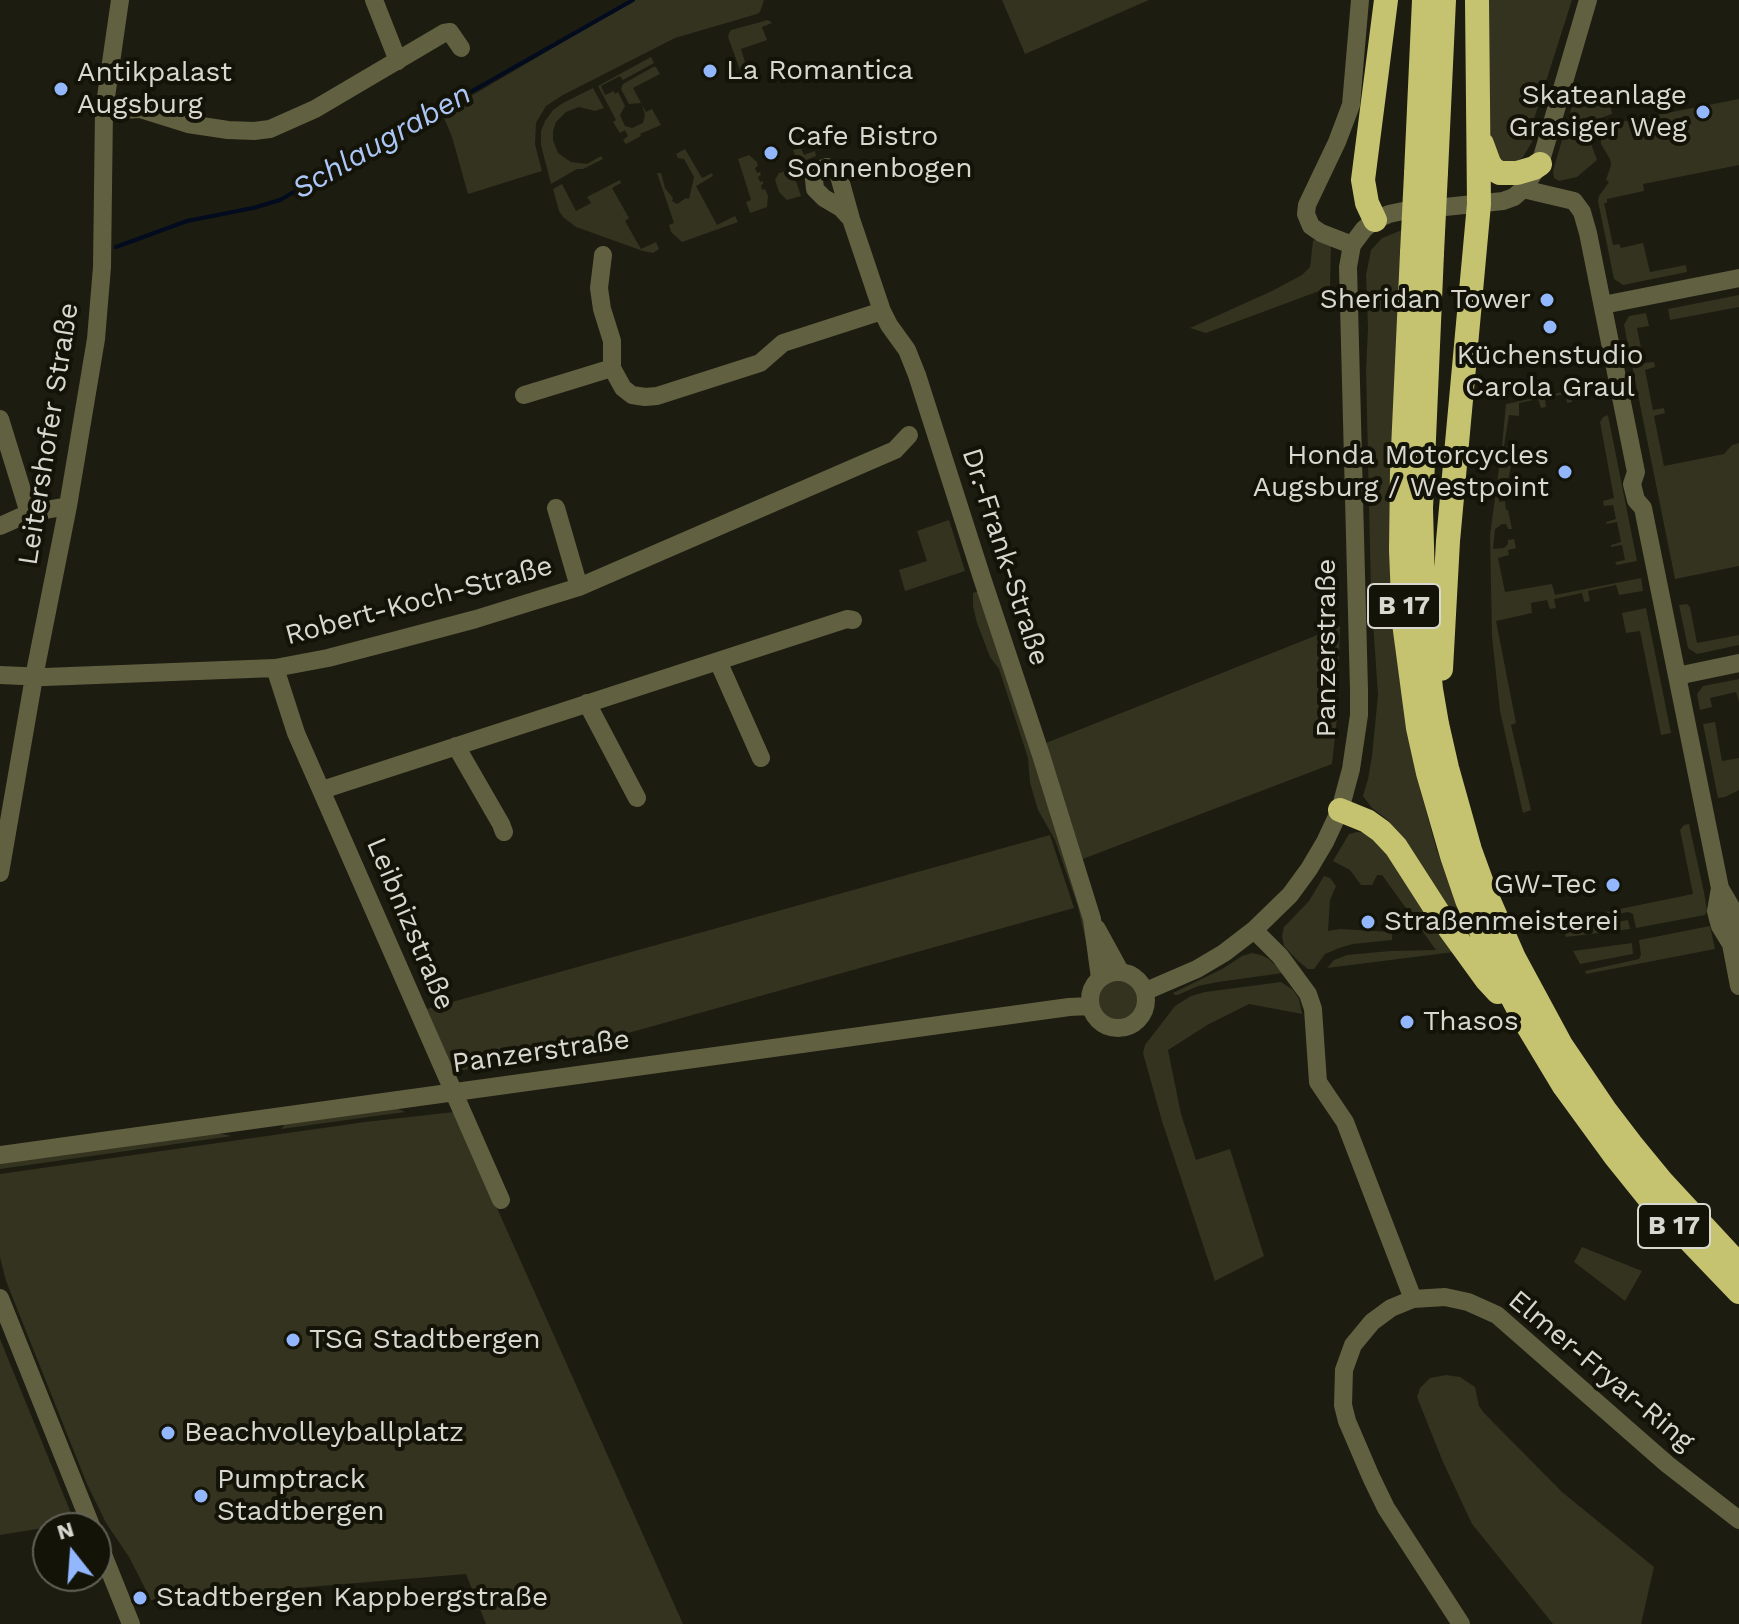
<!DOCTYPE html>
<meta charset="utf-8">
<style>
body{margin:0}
#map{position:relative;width:1739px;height:1624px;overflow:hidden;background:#1c1c11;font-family:"Work Sans",sans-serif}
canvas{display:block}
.north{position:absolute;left:32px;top:1512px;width:80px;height:80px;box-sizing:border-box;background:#131308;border:2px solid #626258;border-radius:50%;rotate:343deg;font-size:22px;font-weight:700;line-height:32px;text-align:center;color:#d8d8d1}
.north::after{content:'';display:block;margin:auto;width:28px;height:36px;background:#92b7fd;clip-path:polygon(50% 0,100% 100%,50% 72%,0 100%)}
</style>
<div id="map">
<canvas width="1739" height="1624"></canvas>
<div class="north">N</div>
</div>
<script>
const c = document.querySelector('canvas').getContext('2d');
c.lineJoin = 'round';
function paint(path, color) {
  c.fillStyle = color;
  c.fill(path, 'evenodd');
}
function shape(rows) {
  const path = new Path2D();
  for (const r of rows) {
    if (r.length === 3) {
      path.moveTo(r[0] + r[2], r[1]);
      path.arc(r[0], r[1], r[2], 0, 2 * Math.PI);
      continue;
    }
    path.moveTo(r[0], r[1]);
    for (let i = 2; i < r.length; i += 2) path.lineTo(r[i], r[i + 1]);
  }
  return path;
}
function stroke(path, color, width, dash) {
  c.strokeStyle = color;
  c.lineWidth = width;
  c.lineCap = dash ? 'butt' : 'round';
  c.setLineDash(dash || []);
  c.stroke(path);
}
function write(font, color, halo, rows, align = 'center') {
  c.font = font + ' "Work Sans",sans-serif';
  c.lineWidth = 8;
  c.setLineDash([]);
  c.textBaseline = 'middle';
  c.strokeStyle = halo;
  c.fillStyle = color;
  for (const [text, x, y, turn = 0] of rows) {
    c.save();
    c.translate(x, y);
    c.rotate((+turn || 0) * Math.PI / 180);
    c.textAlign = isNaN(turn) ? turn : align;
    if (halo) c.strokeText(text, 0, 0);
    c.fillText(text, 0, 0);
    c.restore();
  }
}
paint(shape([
 [635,0,764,0,760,12,757,14,675,38,563,95,546,106,536,123,535,144,542,171,468,194,452,137,442,113],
 [1002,0,1149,0,1025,54],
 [1487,0,1572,0,1534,119,1532,142,1523,157,1516,162,1504,164,1489,150],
 [768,20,772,23,762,27,767,40,741,49,745,62,744,69,740,70,728,37,729,33,731,30],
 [651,57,654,63,623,80,620,76,601,86,605,95,614,91,615,94,618,92,625,106,620,115,625,126,632,128,643,123,645,115,642,105,646,112,652,109,661,125,640,134,641,136,626,144,623,140,628,136,625,130,620,133,613,122,616,120,598,86],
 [653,67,656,67,660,74,633,88,641,103,629,104,621,89,623,84],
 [1578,85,1580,91,1589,101,1598,103,1610,101,1612,114,1601,118,1592,131,1591,144,1597,160,1577,177,1559,181,1554,178,1553,171],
 [593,88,604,108,595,111,579,107,566,112,556,122,553,131,553,140,558,153,571,162,587,164,601,156,603,159,583,169,577,169,551,184,541,145,541,131,545,121,553,110,563,103],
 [1739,99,1739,165,1643,184,1644,191,1607,199,1607,203,1604,203,1613,245,1619,244,1621,248,1643,243,1650,272,1686,265,1687,272,1623,285,1614,279,1598,201,1599,196,1609,182,1606,180,1611,165,1610,159,1601,144,1601,134,1603,129,1610,124],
 [801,148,804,155,815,151,816,156,806,160,797,174,796,181,801,196,787,200,779,192,775,180,779,173,790,170,794,166,796,158,793,150],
 [685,149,702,178,712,173,713,176,696,186,717,225,735,216,738,222,682,242,671,232,669,225,674,223,657,173,661,173,665,188,673,198,672,201,677,204,686,198,689,199,694,177,684,159,678,158,676,154],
 [749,155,757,162,758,166,755,168,757,173,760,172,761,175,758,177,760,182,763,181,763,184,761,185,762,190,765,189,768,196,767,207,750,213,746,202,751,200,738,159],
 [620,180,621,183,612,188,629,218,625,221,641,249,656,242,659,249,653,253,643,251,576,227,563,217,559,211,553,189,562,184,576,211,591,203,587,197],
 [1402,230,1395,646,1408,735,1421,792,1437,851,1472,938,1472,943,1388,820,1372,808,1363,796,1368,779,1372,756,1378,695,1371,593,1366,370,1368,327,1366,275,1371,250,1382,238],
 [1316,239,1331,243,1330,287,1206,333,1190,328,1272,291,1302,275,1310,267,1313,241],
 [1739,295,1739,307,1670,320,1668,309],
 [1646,313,1649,326,1637,328,1644,363,1654,362,1655,367,1645,370,1653,410,1664,408,1665,413,1654,416,1664,466,1724,454,1732,445,1739,443,1739,566,1675,579,1624,325,1629,316],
 [1591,386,1591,388,1571,392,1572,402,1567,403,1565,394,1545,398,1546,407,1541,408,1538,399,1519,403,1519,416,1509,415,1504,446,1515,448,1506,489,1498,491,1499,502,1505,501,1506,510,1508,510,1512,529,1508,529,1506,524,1502,524,1495,529,1493,549,1504,548,1508,544,1508,540,1514,539,1516,548,1508,550,1509,555,1498,558,1505,592,1552,584,1555,595,1641,578,1643,591,1619,595,1616,585,1588,591,1590,601,1584,602,1582,593,1554,599,1556,608,1550,609,1547,600,1531,603,1532,613,1496,621,1516,723,1511,725,1531,810,1523,813,1500,711,1492,636,1490,535,1502,446,1506,404],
 [1608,415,1637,561,1617,565,1615,562,1625,560,1622,545,1611,547,1611,545,1621,542,1617,522,1607,524,1606,522,1616,519,1613,505,1604,506,1603,501,1614,498,1600,422,1603,417],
 [949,520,965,571,905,591,899,570,927,561,917,531],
 [981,590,1080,907,1091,950,1088,951,1078,907,1055,840,1038,810,1030,783,1028,758,999,669,990,657,977,623,973,606,973,593],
 [1687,604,1690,607,1697,643,1739,635,1739,645,1697,654,1688,648,1679,605],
 [1646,608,1671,733,1661,735,1640,631,1626,633,1622,613],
 [1340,626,1337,718,1332,764,1080,860,1046,743],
 [1739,679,1739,702,1736,692,1710,698,1712,707,1700,710,1697,694,1703,686],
 [1715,722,1722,761,1739,758,1739,790,1725,797,1718,798,1703,724],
 [1689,824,1704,892,1707,911,1705,915,1636,928,1633,914,1628,912,1563,925,1561,921,1693,894,1680,830,1684,825],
 [1357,832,1371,833,1382,843,1454,952,1327,968,1334,960,1347,955,1390,951,1436,950,1382,875,1377,875,1372,885,1361,885,1350,870,1333,861,1349,834],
 [1050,835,1074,908,557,1053,453,1072,427,1009],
 [1324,876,1330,878,1336,886,1330,900,1328,931,1340,929,1392,932,1392,940,1353,944,1339,948,1325,954,1314,969,1308,969,1298,961,1284,946,1282,936,1284,927,1309,901],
 [1628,920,1630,929,1566,937,1564,932],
 [1710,926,1715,949,1586,974,1585,971,1639,959,1641,955,1639,940],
 [1632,943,1633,954,1580,964,1573,951],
 [1252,953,1261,955,1269,959,1283,973,1218,982,1198,986,1178,995,1175,995,1173,993,1222,969,1242,956],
 [1119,999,21],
 [1281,982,1293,990,1299,999,1302,1014,1249,1004,1209,1024,1168,1050,1181,1114,1196,1160,1230,1149,1264,1256,1215,1281,1162,1121,1143,1053,1145,1045,1175,1006,1191,996,1205,992],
 [396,1108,405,1112,281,1129,285,1124],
 [454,1112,683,1624,486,1624,466,1574,151,1600,129,1557,106,1523,87,1484,6,1281,0,1257,0,1174,365,1122],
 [217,1133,232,1136,0,1169,0,1164,11,1162],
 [1582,1247,1642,1271,1625,1301,1574,1262],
 [0,1339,75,1523,0,1535],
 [1446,1375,1460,1377,1475,1387,1479,1406,1484,1413,1562,1492,1654,1567,1641,1624,1553,1624,1472,1524,1443,1462,1417,1397,1420,1388,1430,1378]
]), '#333320');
stroke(shape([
 [116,247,187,221,253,208,280,200,633,0]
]), '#030b1f', 4);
stroke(shape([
 [374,0,398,61],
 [104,111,140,109,188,124,228,130,254,131,270,129,315,109,444,33,450,32,461,48],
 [1523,189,1574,201,1582,212,1588,233,1636,472,1632,484,1636,500,1643,508,1720,888,1731,907,1733,915,1734,923,1731,944,1739,986],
 [1445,207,1503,201,1514,197,1523,189,1540,164,1588,0],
 [851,219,841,208,824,198,815,189,814,179,816,173,821,169,827,167,833,169,839,176,851,219,882,311,889,325,907,350,917,375,982,578,1041,755,1092,919,1100,978],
 [1352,245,1321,233,1311,226,1306,214,1307,205,1337,142,1351,105,1360,0],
 [603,255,599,288,602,309,612,341,612,368,623,388,632,395,645,397,657,396,760,363,783,343,882,311],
 [1603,305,1739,278],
 [524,395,612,368],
 [0,419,29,513],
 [556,508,579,587],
 [0,526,29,513,68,506],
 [718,661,761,758],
 [275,668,296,733,501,1200],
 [0,675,45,677,275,668,328,658,397,640,476,619,579,587,895,450,909,435],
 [1677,676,1739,663],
 [587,703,637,798],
 [456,746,501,824,504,832],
 [322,790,847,619,853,620],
 [0,873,34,677,68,506,96,339,102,267,104,111,120,0],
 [1720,888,1716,911,1718,919,1720,926,1731,944],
 [1097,929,1120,971],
 [1254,930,1280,956,1308,994,1313,1009,1318,1082,1345,1122,1413,1299],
 [1118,1000,28],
 [1146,991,1197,969,1224,953,1254,930,1290,895,1309,869,1325,842,1340,810,1351,769,1359,715,1359,690,1348,267,1352,245,1364,229,1375,220,1389,214,1403,211],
 [0,1155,1069,1007,1090,1006],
 [0,1298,92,1528],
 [96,1537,131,1624],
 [1461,1624,1386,1508,1371,1477,1347,1421,1343,1405,1344,1370,1353,1345,1372,1322,1391,1308,1413,1299,1445,1297,1468,1302,1497,1315,1667,1464,1739,1520]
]), '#616041', 18);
stroke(shape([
 [1482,144,1489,163,1493,169,1500,173,1517,173,1534,168,1540,164],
 [1436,172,1444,0],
 [1416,174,1424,0],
 [1375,220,1367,203,1363,180,1386,0],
 [1412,253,1402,471,1401,550,1404,623,1418,728,1428,773,1452,856,1467,900,1502,978,1523,1018,1564,1086,1615,1156,1648,1197,1739,1292],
 [1432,253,1421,508,1424,622,1431,689,1437,724,1447,768,1470,850,1486,894,1514,958,1561,1045,1605,1110,1631,1144,1663,1183,1739,1265],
 [1441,669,1448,541,1479,204,1477,0],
 [1340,810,1367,821,1381,831,1396,847,1441,917,1486,979,1498,992]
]), '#c6c370', 24);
stroke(shape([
 [1412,253,1416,174],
 [1432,253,1436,172]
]), '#c6c370', 24);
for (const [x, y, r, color] of [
 [710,71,8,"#92b7fd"],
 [61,89,8,"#92b7fd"],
 [1703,112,8,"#92b7fd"],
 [771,153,8,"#92b7fd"],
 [1547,300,8,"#92b7fd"],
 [1550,327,8,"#92b7fd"],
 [1565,472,8,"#92b7fd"],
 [1613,885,8,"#92b7fd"],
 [1368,922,8,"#92b7fd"],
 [1407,1022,8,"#92b7fd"],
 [293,1340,8,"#92b7fd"],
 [168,1433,8,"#92b7fd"],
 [201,1496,8,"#92b7fd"],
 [140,1598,8,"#92b7fd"]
]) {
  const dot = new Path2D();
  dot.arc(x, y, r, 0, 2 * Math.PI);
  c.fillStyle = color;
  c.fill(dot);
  stroke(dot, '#131308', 3);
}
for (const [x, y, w] of [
 [1404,606,72],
 [1674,1226,72]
]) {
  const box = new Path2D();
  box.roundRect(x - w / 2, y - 22, w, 44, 6);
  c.fillStyle = '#131308';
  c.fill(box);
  stroke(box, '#d8d8d1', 2);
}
write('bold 26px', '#d8d8d1', null, [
 ["B 17",1404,606],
 ["B 17",1674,1226]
]);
write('28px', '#d8d8d1', '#131308', [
 ["La Romantica",726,71],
 ["Antikpalast",77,73],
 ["Augsburg",77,105],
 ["Skateanlage",1687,96,"right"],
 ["Grasiger Weg",1687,128,"right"],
 ["Cafe Bistro",787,137],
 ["Sonnenbogen",787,169],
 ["Sheridan Tower",1531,300,"right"],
 ["Küchenstudio",1550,356,"center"],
 ["Carola Graul",1550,388,"center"],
 ["Honda Motorcycles",1549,456,"right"],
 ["Augsburg / Westpoint",1549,488,"right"],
 ["GW-Tec",1597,885,"right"],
 ["Straßenmeisterei",1384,922],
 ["Thasos",1423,1022],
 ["TSG Stadtbergen",309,1340],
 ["Beachvolleyballplatz",184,1433],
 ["Pumptrack",217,1480],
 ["Stadtbergen",217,1512],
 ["Stadtbergen Kappbergstraße",156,1598]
], 'left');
write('28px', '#d8d8d1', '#131308', [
 ["Leitershofer Straße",49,434,-81],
 ["Dr.-Frank-Straße",1005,557,72],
 ["Robert-Koch-Straße",419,601,-15],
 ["Panzerstraße",1327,648,-90],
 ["Leibnizstraße",410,924,67],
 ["Panzerstraße",541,1052,-8],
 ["Elmer-Fryar-Ring",1601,1371,40]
]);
write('italic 30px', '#abc6f7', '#131308', [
 ["Schlaugraben",382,142,-30]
]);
</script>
